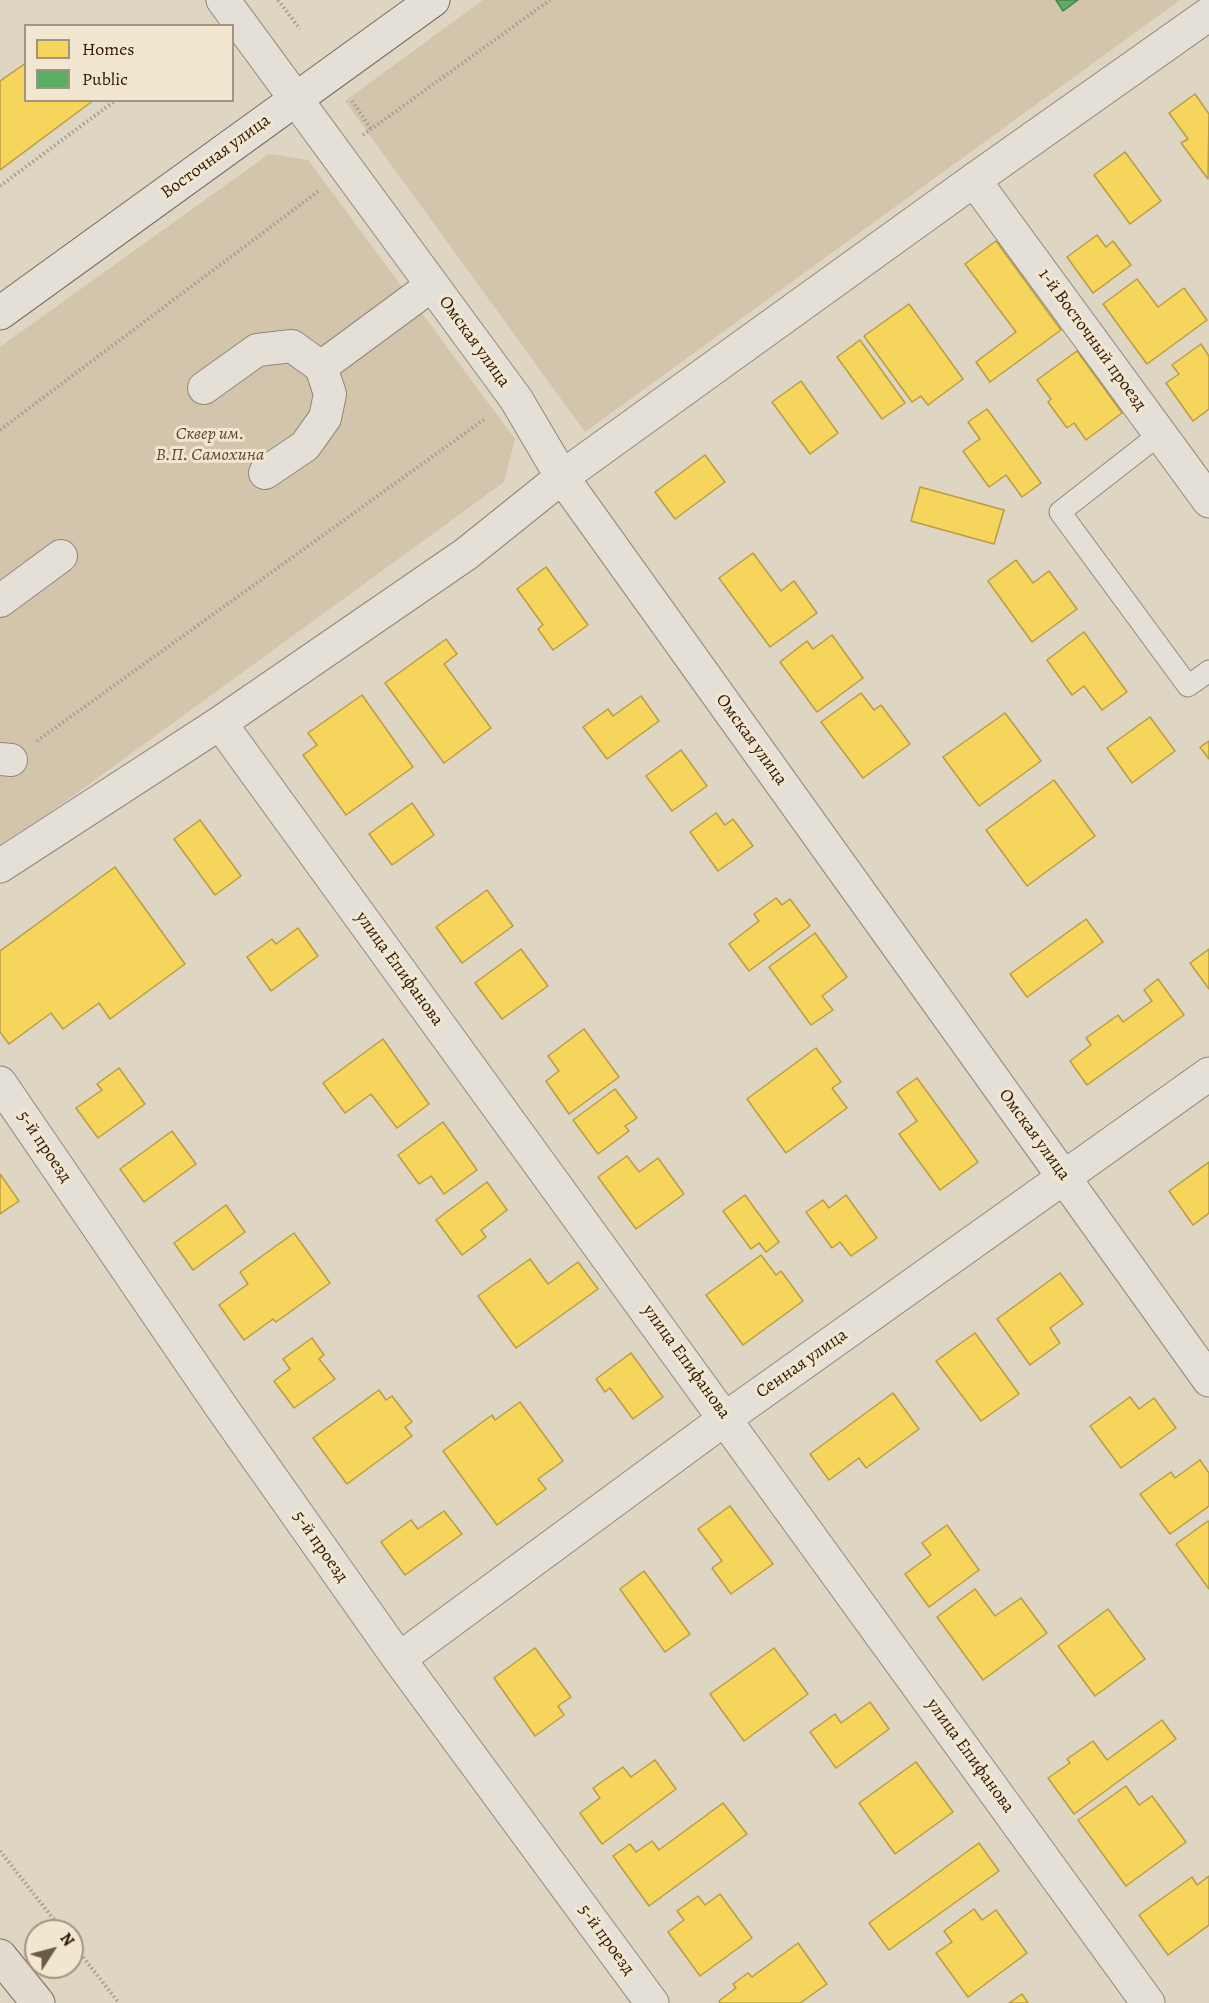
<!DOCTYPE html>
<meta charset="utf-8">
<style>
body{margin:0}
#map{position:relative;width:1209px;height:2003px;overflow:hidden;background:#ded5c2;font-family:Alegreya,serif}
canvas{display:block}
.legend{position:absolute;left:24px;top:24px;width:210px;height:78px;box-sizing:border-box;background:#f1e6d0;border:2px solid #a3937f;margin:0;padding:8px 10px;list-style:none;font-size:18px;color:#2f1606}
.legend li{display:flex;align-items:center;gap:12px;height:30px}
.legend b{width:30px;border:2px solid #a3937f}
.north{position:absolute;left:24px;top:1919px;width:60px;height:60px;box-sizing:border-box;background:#f1e6d0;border:2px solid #a3937f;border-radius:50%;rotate:54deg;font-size:16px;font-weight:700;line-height:24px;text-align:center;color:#2f1606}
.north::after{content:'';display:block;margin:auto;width:21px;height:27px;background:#6c5948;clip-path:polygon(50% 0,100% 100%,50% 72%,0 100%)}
</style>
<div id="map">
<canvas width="1209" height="2003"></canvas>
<ul class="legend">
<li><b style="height:16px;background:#f6d55c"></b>Homes</li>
<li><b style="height:16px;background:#5aae61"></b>Public</li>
</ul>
<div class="north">N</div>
</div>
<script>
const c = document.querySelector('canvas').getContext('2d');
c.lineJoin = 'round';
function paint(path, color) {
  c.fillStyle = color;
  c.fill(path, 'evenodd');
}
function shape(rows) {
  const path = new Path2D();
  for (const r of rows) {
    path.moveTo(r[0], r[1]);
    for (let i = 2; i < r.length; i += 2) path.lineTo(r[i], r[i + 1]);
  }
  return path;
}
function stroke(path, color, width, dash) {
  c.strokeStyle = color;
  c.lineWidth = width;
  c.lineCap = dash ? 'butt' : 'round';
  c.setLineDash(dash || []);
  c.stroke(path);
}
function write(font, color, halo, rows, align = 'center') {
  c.font = font + ' Alegreya,serif';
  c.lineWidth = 6;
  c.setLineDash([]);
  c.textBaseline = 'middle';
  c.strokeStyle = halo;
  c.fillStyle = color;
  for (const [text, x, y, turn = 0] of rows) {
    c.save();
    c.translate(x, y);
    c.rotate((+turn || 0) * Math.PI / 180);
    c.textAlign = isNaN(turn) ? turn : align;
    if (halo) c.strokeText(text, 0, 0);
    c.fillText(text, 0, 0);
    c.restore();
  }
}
paint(shape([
 [483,0,1180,0,585,432,345,101],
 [269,154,308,160,515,439,504,482,0,849,0,347]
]), '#d2c5ab');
const homes = shape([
 [26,63,26,100,94,100,0,170,0,81,26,63],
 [1195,94,1209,114,1208,179,1181,143,1188,139,1169,113,1195,94],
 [1125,152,1161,201,1130,224,1094,175,1125,152],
 [1097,235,1106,247,1113,241,1131,265,1093,293,1067,257,1097,235],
 [996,241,1061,330,990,382,976,362,1016,332,965,264,996,241],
 [1137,279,1158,307,1184,288,1207,320,1147,364,1103,304,1137,279],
 [909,304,963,379,928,405,921,396,912,402,864,336,909,304],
 [860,340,905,403,882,419,837,357,860,340],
 [1201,344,1209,356,1209,409,1193,421,1166,383,1179,374,1172,365,1201,344],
 [1077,351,1122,413,1086,440,1074,423,1067,428,1048,402,1051,399,1037,380,1077,351],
 [801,381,838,433,810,454,772,402,801,381],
 [987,409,1041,483,1022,497,1006,475,989,487,963,451,980,439,968,422,987,409],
 [705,455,725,482,675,519,655,492,705,455],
 [920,487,1004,510,994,544,911,521,920,487],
 [753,553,781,591,794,581,817,613,770,647,719,578,753,553],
 [1016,560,1033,583,1049,571,1077,609,1032,642,988,581,1016,560],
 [546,567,588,625,553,650,538,629,543,625,517,589,546,567],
 [1084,632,1127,692,1102,710,1084,686,1072,695,1047,660,1084,632],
 [832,635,863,678,817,712,780,662,807,641,813,649,832,635],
 [446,639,457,654,444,664,491,728,444,763,385,683,446,639],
 [861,693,874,710,881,705,910,744,863,778,821,722,861,693],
 [362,695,413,767,346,815,303,755,317,745,308,733,362,695],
 [641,696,659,721,607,759,583,727,608,709,613,716,641,696],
 [1005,713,1041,761,979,806,943,757,1005,713],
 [1150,717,1175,751,1132,783,1107,748,1150,717],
 [1209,741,1209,759,1200,747,1209,741],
 [681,750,707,786,672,811,646,776,681,750],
 [1054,780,1095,836,1027,886,986,830,1054,780],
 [412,803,434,835,392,865,369,834,412,803],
 [716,813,725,825,733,819,753,846,718,871,690,832,716,813],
 [200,820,241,876,215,895,174,839,200,820],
 [115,867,185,964,110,1019,99,1003,63,1029,51,1013,9,1044,0,1032,0,951,115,867],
 [487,890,513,926,462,963,436,927,487,890],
 [776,898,782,905,790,899,810,926,749,971,729,944,759,921,754,914,776,898],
 [1086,919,1103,942,1027,997,1010,974,1086,919],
 [298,928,318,956,271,991,247,957,272,939,276,944,298,928],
 [815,933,847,977,822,996,833,1010,811,1025,769,967,815,933],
 [521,949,548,986,502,1019,475,983,521,949],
 [1209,949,1209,989,1190,963,1209,949],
 [1158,979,1184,1015,1087,1085,1070,1061,1091,1045,1086,1038,1118,1015,1123,1022,1152,1001,1144,990,1158,979],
 [584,1029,619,1077,569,1114,546,1081,559,1071,548,1056,584,1029],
 [383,1039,429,1104,397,1128,371,1094,345,1113,323,1083,383,1039],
 [816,1048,841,1082,832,1088,847,1108,786,1153,747,1099,816,1048],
 [119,1068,145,1104,98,1138,76,1108,102,1090,97,1084,119,1068],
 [917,1078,978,1162,940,1190,899,1134,917,1121,897,1092,917,1078],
 [615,1089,637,1118,625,1126,629,1131,598,1154,573,1120,615,1089],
 [443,1122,477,1170,444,1194,431,1176,419,1184,398,1155,443,1122],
 [172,1131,196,1164,144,1202,120,1169,172,1131],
 [627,1156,639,1172,658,1158,684,1194,636,1229,598,1177,627,1156],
 [1209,1162,1209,1213,1193,1225,1169,1191,1209,1162],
 [0,1174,19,1201,0,1214,0,1174],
 [487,1182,507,1210,481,1230,486,1237,462,1255,436,1220,487,1182],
 [745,1195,779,1242,766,1252,759,1243,751,1249,723,1211,745,1195],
 [846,1195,877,1238,851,1256,840,1242,832,1248,806,1212,823,1200,829,1208,846,1195],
 [226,1205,245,1232,193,1270,174,1243,226,1205],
 [294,1233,330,1283,276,1322,273,1319,244,1340,219,1305,248,1284,240,1272,294,1233],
 [761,1255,776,1275,781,1271,803,1301,743,1345,706,1295,761,1255],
 [530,1259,548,1284,578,1262,598,1289,516,1348,478,1296,530,1259],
 [1060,1273,1083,1304,1050,1328,1060,1343,1030,1365,997,1319,1060,1273],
 [975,1333,1019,1394,981,1421,936,1361,975,1333],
 [312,1338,324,1355,319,1359,335,1379,294,1408,274,1381,290,1369,283,1359,312,1338],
 [631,1353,663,1397,633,1419,610,1388,605,1392,596,1379,631,1353],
 [379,1390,386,1400,392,1396,412,1422,405,1427,412,1436,347,1484,313,1438,379,1390],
 [893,1393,919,1429,866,1468,859,1458,829,1480,810,1454,893,1393],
 [1130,1397,1139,1409,1154,1398,1176,1428,1121,1468,1090,1426,1130,1397],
 [520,1402,563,1461,538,1479,546,1489,497,1525,443,1451,492,1415,495,1420,520,1402],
 [1200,1460,1209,1473,1209,1506,1170,1534,1140,1494,1171,1472,1175,1478,1200,1460],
 [730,1506,773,1564,731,1594,712,1568,722,1561,698,1529,730,1506],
 [444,1511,462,1534,405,1575,381,1542,411,1520,418,1529,444,1511],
 [1208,1521,1209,1522,1209,1589,1176,1544,1208,1521],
 [947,1525,979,1570,929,1607,905,1574,931,1555,922,1543,947,1525],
 [644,1571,690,1634,665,1652,620,1589,644,1571],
 [975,1589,995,1616,1021,1598,1047,1633,983,1680,937,1617,975,1589],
 [1108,1609,1145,1659,1095,1696,1058,1646,1108,1609],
 [535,1648,571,1697,558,1706,564,1715,535,1736,494,1678,535,1648],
 [774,1648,808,1694,744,1741,710,1694,774,1648],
 [870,1702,889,1729,836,1768,810,1732,835,1714,841,1723,870,1702],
 [1162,1720,1176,1739,1074,1814,1048,1778,1070,1763,1067,1759,1093,1741,1107,1760,1162,1720],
 [655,1760,676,1789,602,1844,580,1813,600,1798,593,1788,623,1767,631,1777,655,1760],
 [916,1762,953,1812,895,1854,859,1803,916,1762],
 [1126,1786,1139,1805,1152,1796,1186,1842,1126,1886,1078,1820,1126,1786],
 [723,1803,747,1834,649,1906,613,1856,630,1844,636,1852,652,1841,659,1850,723,1803],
 [979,1843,999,1871,889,1950,869,1923,979,1843],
 [1209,1876,1209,1925,1168,1955,1139,1915,1192,1877,1197,1885,1209,1876],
 [720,1894,752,1938,700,1976,668,1932,684,1920,677,1911,698,1896,705,1905,720,1894],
 [974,1909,982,1920,996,1910,1027,1953,968,1997,936,1953,952,1942,944,1931,974,1909],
 [798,1943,827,1984,800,2003,720,2003,719,2001,736,1988,733,1984,748,1973,752,1977,798,1943],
 [1022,1994,1028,2003,1009,2003,1022,1994]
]);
paint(homes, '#f6d55c');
stroke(homes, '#ba9c42', 1.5);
const public = shape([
 [1056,0,1078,0,1063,11,1056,0]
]);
paint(public, '#5aae61');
stroke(public, '#4d8046', 1.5);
const service = shape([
 [1160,434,1060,512,1188,686,1209,671]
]);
const pedestrian = shape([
 [204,388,257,350,292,346,321,367,424,291],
 [265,473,305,446,325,418,330,394,321,367],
 [0,601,61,556],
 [0,759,11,760]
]);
const minor = shape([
 [223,0,516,399,562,477,1209,1380],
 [974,180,1209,501],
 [220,723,1148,2003],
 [0,866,220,723,466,554,562,477,974,180,1209,14],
 [0,1083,220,1405,399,1659,652,2003],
 [399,1659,726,1418,1209,1074]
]);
const secondary = shape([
 [0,313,433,0]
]);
const primary = shape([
 [0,1956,38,2003]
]);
stroke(service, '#90877a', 23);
stroke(pedestrian, '#90877a', 34);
stroke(minor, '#90877a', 35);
stroke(secondary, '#776e62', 35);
stroke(primary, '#776e62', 35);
stroke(shape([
 [278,0,300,29],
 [352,101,371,129],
 [363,135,550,0],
 [0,186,116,100],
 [0,430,320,190],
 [37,741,486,418],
 [0,1851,63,1931],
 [72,1943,119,2003]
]), '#a29c93', 4, [1.5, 3]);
stroke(service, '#e5e0d7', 21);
stroke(pedestrian, '#e5e0d7', 32);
stroke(minor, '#e5e0d7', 33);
stroke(secondary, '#e5e0d7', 33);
stroke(primary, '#e1dbd0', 33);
write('18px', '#2f1606', '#f1e6d0', [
 ["Восточная улица",216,157,-36],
 ["1-й Восточный проезд",1092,340,54],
 ["Омская улица",474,342,54],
 ["Омская улица",751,740,54],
 ["улица Епифанова",399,969,54],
 ["Омская улица",1034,1135,54],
 ["5-й проезд",44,1147,56],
 ["улица Епифанова",686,1362,54],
 ["Сенная улица",802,1364,-35],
 ["5-й проезд",320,1547,55],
 ["улица Епифанова",970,1756,54],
 ["5-й проезд",606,1940,54]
]);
write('italic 18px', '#5d4732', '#f1e6d0', [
 ["Сквер им.",210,435],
 ["В.П. Самохина",210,456]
]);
</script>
